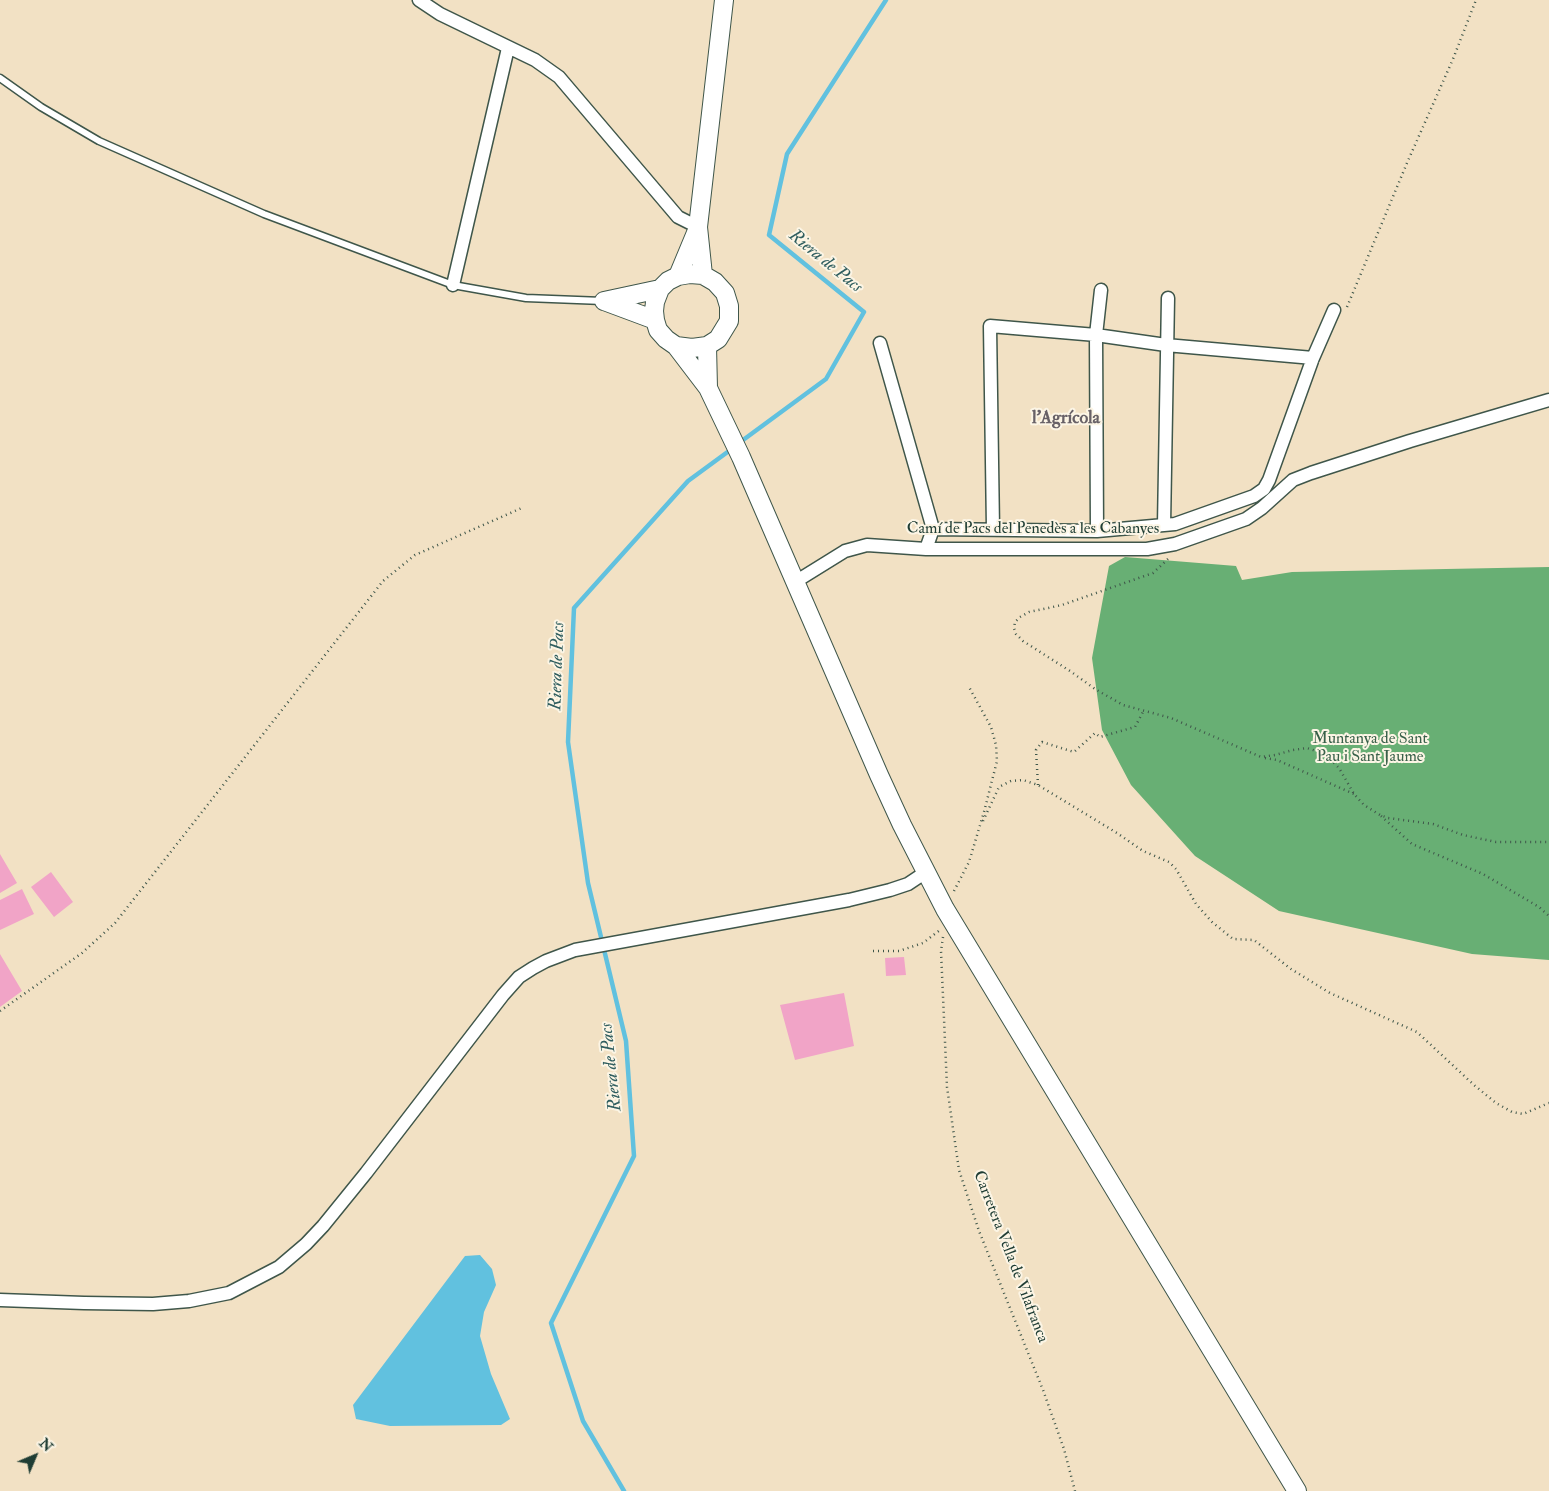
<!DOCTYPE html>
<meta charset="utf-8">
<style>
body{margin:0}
#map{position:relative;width:1549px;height:1491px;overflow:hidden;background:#f2e1c4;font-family:"IM FELL Double Pica",serif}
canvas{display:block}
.north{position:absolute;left:10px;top:1431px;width:50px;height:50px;-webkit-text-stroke:4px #fcf5e5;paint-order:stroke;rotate:45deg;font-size:14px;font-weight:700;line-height:20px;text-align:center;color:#1f3d34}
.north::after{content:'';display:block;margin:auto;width:18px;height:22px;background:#1f3d34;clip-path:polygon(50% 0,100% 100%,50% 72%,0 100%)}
</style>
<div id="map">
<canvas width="1549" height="1491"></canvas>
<div class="north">N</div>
</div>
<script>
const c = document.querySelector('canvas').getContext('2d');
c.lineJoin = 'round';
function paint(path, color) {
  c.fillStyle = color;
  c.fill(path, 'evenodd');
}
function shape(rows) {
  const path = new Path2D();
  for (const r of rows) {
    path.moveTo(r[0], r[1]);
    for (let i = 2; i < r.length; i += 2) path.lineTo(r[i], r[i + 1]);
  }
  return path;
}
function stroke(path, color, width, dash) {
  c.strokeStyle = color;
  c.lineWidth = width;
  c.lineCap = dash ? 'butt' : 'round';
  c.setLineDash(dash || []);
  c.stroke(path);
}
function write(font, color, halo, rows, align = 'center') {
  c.font = font + ' "IM FELL Double Pica",serif';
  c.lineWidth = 4;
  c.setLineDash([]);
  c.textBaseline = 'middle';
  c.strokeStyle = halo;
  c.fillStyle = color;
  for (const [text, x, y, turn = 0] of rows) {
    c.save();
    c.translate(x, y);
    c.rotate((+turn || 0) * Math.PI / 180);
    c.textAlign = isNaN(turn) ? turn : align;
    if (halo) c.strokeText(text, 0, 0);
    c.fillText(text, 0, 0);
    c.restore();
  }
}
paint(shape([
 [1125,557,1236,566,1242,580,1292,572,1549,567,1549,960,1472,954,1279,911,1195,856,1131,785,1102,730,1092,658,1109,566]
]), '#68af74');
paint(shape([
 [480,1255,492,1269,496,1285,484,1312,480,1336,491,1374,510,1419,501,1425,390,1426,356,1419,353,1405,465,1256]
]), '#61c1df');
stroke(shape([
 [739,443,826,379,864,312,769,235,787,154,886,0],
 [624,1491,583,1421,551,1323,634,1156,626,1041,588,883,568,742,574,608,688,481,733,448]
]), '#61c1df', 4.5);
paint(shape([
 [0,854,17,883,0,893],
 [51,872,73,902,54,917,31,887],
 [22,889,34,914,0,930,0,900],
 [0,954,22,991,0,1007],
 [904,957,906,975,886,976,885,958],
 [844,993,854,1046,795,1060,780,1005]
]), '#f1a4c7');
const lane = shape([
 [0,78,41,107,99,141,264,214,453,285,526,298,603,301]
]);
const street = shape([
 [419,0,440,14,535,60,559,77,678,217,698,227],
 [453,285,508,48],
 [880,343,933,529],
 [1164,525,1168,298],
 [993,529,990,326,1096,335,1166,345,1313,358],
 [1097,531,1096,335,1101,290],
 [926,549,933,529,1097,531,1175,524,1254,496,1264,489,1269,480,1313,358,1334,310],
 [795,582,845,551,867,545,926,549,1147,549,1175,544,1246,519,1262,508,1293,480,1311,473,1410,441,1549,400],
 [0,1300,84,1303,153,1304,189,1301,229,1293,279,1267,306,1244,323,1226,366,1173,503,995,519,977,533,968,546,961,575,950,849,900,890,890,908,884,926,872]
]);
const secondary = shape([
 [703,275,698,227,724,0],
 [678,276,698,228],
 [604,301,660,289],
 [604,301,655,320],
 [676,346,692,348,707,346,718,339,729,321,729,306,725,293,715,282,703,275,690,274,678,276,668,281,660,289,655,302,654,311,655,320,658,330,666,339,676,346,708,388,741,457,879,775,902,825,945,909,1297,1491],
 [707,346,708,388]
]);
stroke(lane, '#3f564a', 9);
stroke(street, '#3f564a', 15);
stroke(secondary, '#3f564a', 20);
stroke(shape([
 [1347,307,1407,163,1453,59,1476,0],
 [1168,559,1153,573,1062,605,1029,612,1020,617,1015,622,1014,628,1016,634,1023,641,1070,671,1095,689,1123,705,1171,718,1261,757,1275,755,1293,750,1307,748,1319,752,1329,758,1339,768,1354,794,1364,805,1380,815,1388,818,1433,824,1463,835,1496,842,1549,842],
 [1265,758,1277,760,1354,794],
 [1038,785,1036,750,1042,742,1074,752,1095,733,1100,737,1135,727,1144,710],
 [1381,816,1412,844,1483,874,1539,907,1549,916],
 [983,821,999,787,1011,781,1023,780,1038,785,1117,833,1143,851,1169,862,1176,869,1196,904,1212,922,1233,939,1254,940,1291,969,1330,993,1417,1032,1474,1085,1496,1103,1512,1112,1523,1114,1549,1103],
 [954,891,969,862,984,812,997,761,996,745,991,727,969,687],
 [943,937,941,951,947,1087,959,1170,979,1231,1043,1390,1064,1449,1075,1491],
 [873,951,899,951,923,943,940,930],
 [0,1011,82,953,115,923,383,581,415,555,524,507]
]), '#3f564a', 2.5, [1, 4]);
stroke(lane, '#fff', 6);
stroke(street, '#fff', 12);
stroke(secondary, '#fff', 18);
write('16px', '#1f3d34', '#fcf5e5', [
 ["Camí de Pacs del Penedès a les Cabanyes",1033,530],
 ["Carretera Vella de Vilafranca",1010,1257,69]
]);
write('16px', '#386049', '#fcf5e5', [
 ["Muntanya de Sant",1370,740],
 ["Pau i Sant Jaume",1370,758]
]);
write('italic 18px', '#305e5f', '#fcf5e5', [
 ["Riera de Pacs",825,262,39],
 ["Riera de Pacs",558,666,-88],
 ["Riera de Pacs",612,1067,-96]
]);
write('bold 18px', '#686167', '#fcf5e5', [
 ["l'Agrícola",1066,419]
]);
</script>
